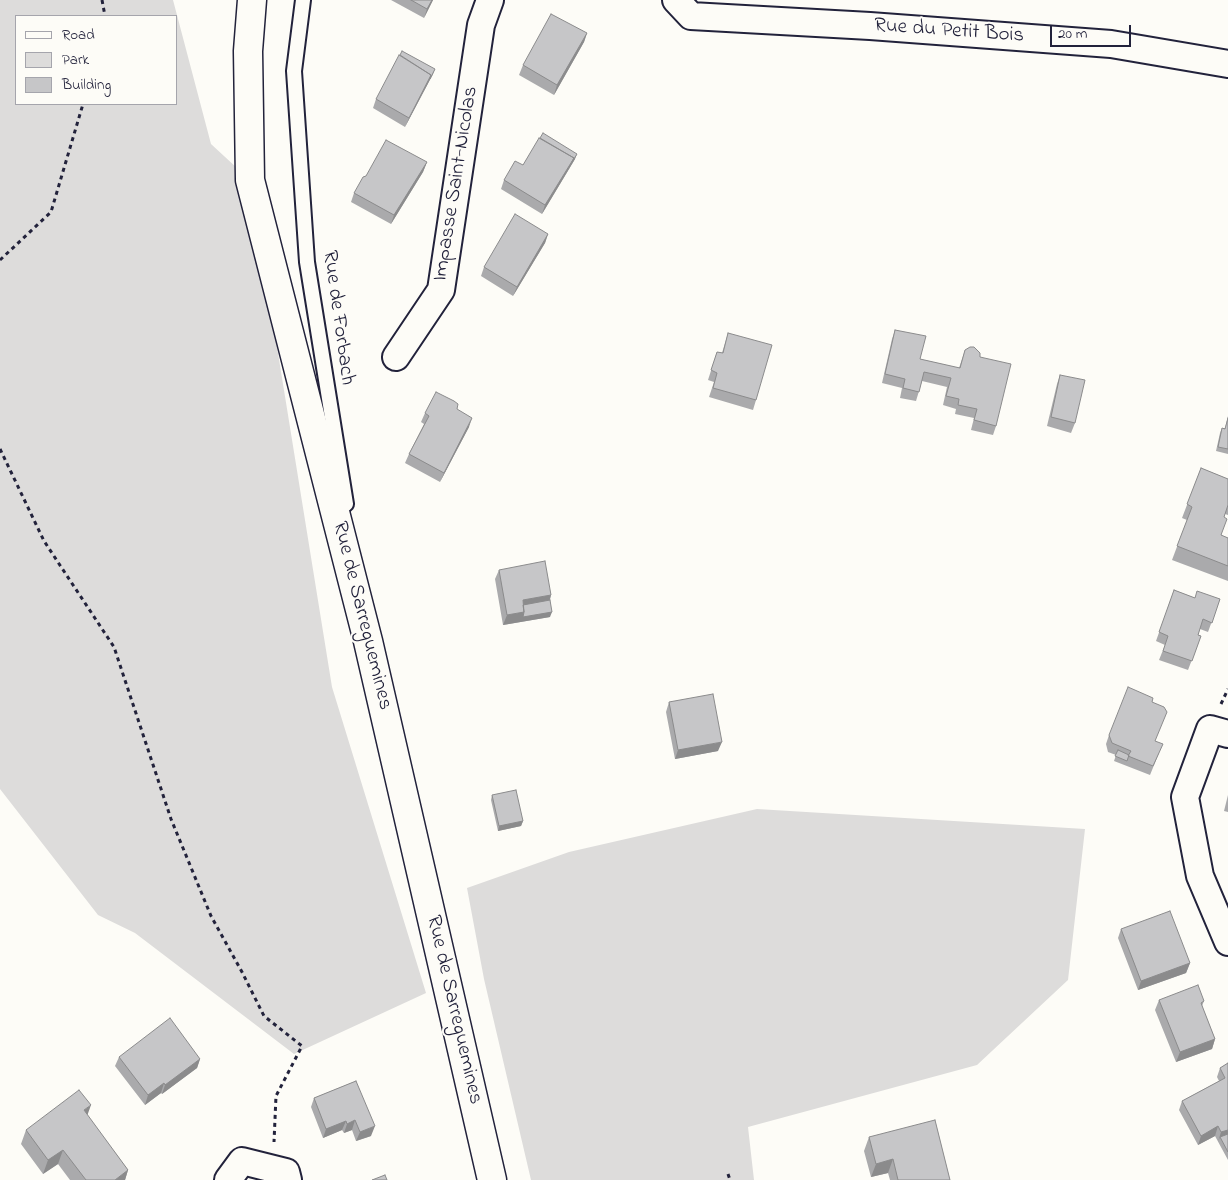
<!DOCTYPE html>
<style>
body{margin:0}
#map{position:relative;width:1228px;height:1180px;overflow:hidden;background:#fdfcf7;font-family:"Indie Flower",sans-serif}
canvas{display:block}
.legend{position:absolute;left:15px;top:15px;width:162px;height:90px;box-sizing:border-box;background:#fdfcf7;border:1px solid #a5a5ac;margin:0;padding:6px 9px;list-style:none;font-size:15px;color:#22223b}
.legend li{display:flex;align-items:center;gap:10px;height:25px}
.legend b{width:25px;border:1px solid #a5a5ac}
.scale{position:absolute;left:1050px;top:25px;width:81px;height:22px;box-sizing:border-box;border:2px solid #22223b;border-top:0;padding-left:6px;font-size:15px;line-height:18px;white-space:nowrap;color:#22223b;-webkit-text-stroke:4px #fdfcf7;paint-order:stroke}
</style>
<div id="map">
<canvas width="1228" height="1180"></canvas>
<ul class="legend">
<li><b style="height:6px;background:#fdfcf7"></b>Road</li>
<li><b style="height:14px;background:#dddcdb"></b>Park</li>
<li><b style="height:14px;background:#c6c6c8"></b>Building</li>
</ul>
<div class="scale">20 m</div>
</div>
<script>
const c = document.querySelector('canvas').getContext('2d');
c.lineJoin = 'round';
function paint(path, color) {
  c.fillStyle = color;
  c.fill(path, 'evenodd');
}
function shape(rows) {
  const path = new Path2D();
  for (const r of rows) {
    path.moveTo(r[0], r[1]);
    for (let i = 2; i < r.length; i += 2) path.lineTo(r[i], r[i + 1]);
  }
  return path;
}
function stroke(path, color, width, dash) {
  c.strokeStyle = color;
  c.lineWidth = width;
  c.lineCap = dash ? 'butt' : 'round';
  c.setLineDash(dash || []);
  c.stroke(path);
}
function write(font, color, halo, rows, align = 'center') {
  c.font = font + ' "Indie Flower",sans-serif';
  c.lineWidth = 4;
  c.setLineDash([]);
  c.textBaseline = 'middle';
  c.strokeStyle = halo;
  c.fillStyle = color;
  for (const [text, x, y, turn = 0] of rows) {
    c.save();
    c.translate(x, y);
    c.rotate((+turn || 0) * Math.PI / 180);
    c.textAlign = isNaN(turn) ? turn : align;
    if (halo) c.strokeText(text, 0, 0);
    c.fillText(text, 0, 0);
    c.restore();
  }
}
paint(shape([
 [0,0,173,0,211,144,250,180,332,687,426,993,294,1054,135,933,98,915,0,789],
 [16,16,176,16,176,104,16,104],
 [757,809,1085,829,1068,980,977,1065,748,1127,754,1180,531,1180,484,979,467,888,569,852]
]), '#dddcdb');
const lane = shape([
 [303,0,294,71,307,262,346,504]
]);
const street = shape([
 [676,0,691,16,870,26,1111,44,1228,64],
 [396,357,441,290,481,25,490,0],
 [1228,734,1210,729,1185,797,1200,876,1228,942],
 [228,1180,242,1161,286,1172,288,1180]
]);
const secondary = shape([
 [252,0,248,51,250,180,368,641,492,1180]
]);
stroke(lane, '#22223b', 18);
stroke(street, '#22223b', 30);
stroke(secondary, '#22223b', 31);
stroke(shape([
 [102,0,105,16],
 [0,260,51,212,83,104],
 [0,449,44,541,114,647,171,819,211,916,242,972,264,1016,302,1046,276,1096,274,1142],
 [1221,704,1228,689],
 [728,1174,730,1180]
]), '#22223b', 3, [4, 4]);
stroke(lane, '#fdfcf7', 14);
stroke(street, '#fdfcf7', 26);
stroke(secondary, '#fdfcf7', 28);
paint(shape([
 [391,0,433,0,424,18],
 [587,33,584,42,554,95,519,75,523,65],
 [433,74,405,127,373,108,376,99],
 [540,138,575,159,542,214,501,189,504,180,523,165],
 [427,162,423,172,391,224,351,202,354,193],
 [548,234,545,243,513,296,481,276,484,267],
 [895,330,920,359,959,368,965,350,980,357,996,426,993,435,971,430,974,418,955,414,956,409,943,405,947,387,922,381,916,401,900,398,902,388,882,383,892,339],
 [728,333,756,400,753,410,709,397,714,382,708,380,717,352,722,353],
 [1060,375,1075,423,1071,433,1047,426,1057,384],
 [425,413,469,427,440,482,405,463,409,454,424,424,421,422],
 [1228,416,1228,454,1216,451,1220,433,1222,428,1225,428],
 [1201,468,1228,479,1228,515,1225,514,1224,517,1221,535,1228,538,1228,581,1172,560,1187,520,1182,518],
 [499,570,551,595,550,600,550,617,503,625,495,579],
 [1174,590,1195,598,1220,599,1208,632,1200,629,1198,635,1201,636,1188,670,1159,660,1165,645,1156,641],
 [669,702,718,751,675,759,666,712],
 [1152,702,1155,741,1159,753,1150,775,1114,761,1116,755,1108,752,1106,744,1109,735],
 [492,795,523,821,521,826,498,831,491,800],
 [1228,795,1228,812,1224,811],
 [1121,929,1190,963,1186,973,1138,990,1118,938],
 [1159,1000,1204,1001,1202,1006,1215,1039,1212,1049,1176,1062,1155,1010],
 [119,1057,200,1059,197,1068,162,1094,161,1093,145,1105,115,1066],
 [1228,1063,1228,1160,1215,1136,1198,1145,1179,1110,1182,1101,1219,1081,1217,1077,1220,1068],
 [356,1081,371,1136,356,1141,352,1130,344,1133,342,1130,323,1138,311,1107,314,1098],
 [87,1115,128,1170,125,1180,70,1180,58,1164,43,1174,21,1144,26,1130],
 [869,1137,950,1180,890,1180,888,1173,871,1177,864,1151]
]), '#aaaaac');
paint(shape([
 [432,0,433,0,424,18,427,9],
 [587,33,584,42,554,95,557,85],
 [435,69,433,74,405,127,409,118,431,75],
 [577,154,575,159,542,214,545,205,574,158],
 [427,162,423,172,391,224,394,215],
 [548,234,545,243,513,296,517,287],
 [472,418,469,427,440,482,444,473],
 [551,595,548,605,522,609,523,600],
 [524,612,552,612,550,617,503,625,507,615],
 [722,742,718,751,675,759,678,750],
 [523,821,521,826,498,831,499,826],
 [1190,963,1186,973,1138,990,1141,981],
 [1215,1039,1212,1049,1176,1062,1180,1052],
 [200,1059,197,1068,162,1094,165,1085],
 [164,1083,161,1093,145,1105,148,1095],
 [91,1105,86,1119,84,1110],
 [355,1120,352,1130,344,1133,347,1124],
 [346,1121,342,1130,323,1138,326,1129],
 [375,1126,371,1136,356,1141,360,1132],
 [1218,1126,1215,1136,1198,1145,1201,1136],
 [1228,1130,1228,1138,1220,1137,1218,1142,1221,1132],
 [63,1150,58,1164,43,1174,48,1160],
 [893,1159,888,1173,871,1177,876,1164],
 [128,1170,125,1180,115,1180]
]), '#8b8b8c');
const building = shape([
 [411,0,432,0,427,9,411,0],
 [551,14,587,33,557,85,523,65,551,14],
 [402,51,435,69,430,79,431,75,400,55,402,51],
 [399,55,431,75,409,118,376,99,399,55],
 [543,133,577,154,572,162,574,158,540,138,543,133],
 [539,138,574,158,545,205,504,180,515,161,523,165,539,138],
 [386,140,427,162,394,215,354,193,363,177,366,176,386,140],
 [515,214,548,234,517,287,484,267,515,214],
 [895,330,926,336,920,359,960,368,965,350,970,347,974,347,980,353,980,357,1011,364,996,426,974,420,977,409,958,405,959,399,946,396,951,378,924,372,919,392,903,388,905,379,885,374,895,330],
 [728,333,772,345,756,400,713,388,717,373,711,370,717,352,723,353,728,333],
 [1060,375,1085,380,1075,423,1051,417,1060,375],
 [436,392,454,401,458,404,457,409,472,418,444,473,409,454,429,416,425,413,436,392],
 [1228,418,1228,449,1218,447,1222,428,1225,429,1228,418],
 [1201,468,1228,479,1228,505,1224,517,1227,519,1221,535,1228,538,1228,566,1177,546,1192,507,1187,504,1201,468],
 [545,561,551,595,523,600,524,612,507,615,499,570,545,561],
 [1174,590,1195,598,1197,591,1220,599,1212,623,1203,619,1198,635,1201,636,1192,661,1163,651,1168,636,1159,632,1174,590],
 [550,600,552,612,523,617,524,612,523,605,550,600],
 [1128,687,1153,698,1152,702,1164,707,1167,712,1155,741,1163,744,1153,766,1128,756,1131,751,1112,743,1109,735,1128,687],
 [713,694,722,742,678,750,669,702,713,694],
 [1118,750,1129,755,1127,761,1115,756,1118,750],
 [516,790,523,821,499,826,492,795,516,790],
 [1170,911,1190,963,1141,981,1121,929,1170,911],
 [1198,985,1204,1001,1201,1003,1215,1039,1180,1052,1159,1000,1198,985],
 [170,1018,200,1059,165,1085,164,1083,148,1095,119,1057,170,1018],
 [1228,1063,1228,1130,1221,1132,1218,1126,1201,1136,1182,1101,1225,1078,1220,1068,1228,1063],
 [356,1081,375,1126,360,1132,355,1120,347,1124,346,1121,326,1129,314,1098,356,1081],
 [79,1090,91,1105,84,1110,128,1170,115,1180,86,1180,63,1150,48,1160,26,1130,79,1090],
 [935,1120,950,1180,898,1180,893,1159,876,1164,869,1137,935,1120],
 [1228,1134,1228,1152,1220,1137,1228,1134],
 [385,1175,387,1180,372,1180,385,1175]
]);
paint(building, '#c6c6c8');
stroke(building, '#8b8b8c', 1);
write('21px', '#22223b', '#fdfcf7', [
 ["Rue du Petit Bois",949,32,4],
 ["Impasse Saint-Nicolas",457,184,-81],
 ["Rue de Forbach",337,318,82],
 ["Rue de Sarreguemines",361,616,76],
 ["Rue de Sarreguemines",453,1010,77]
]);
</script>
